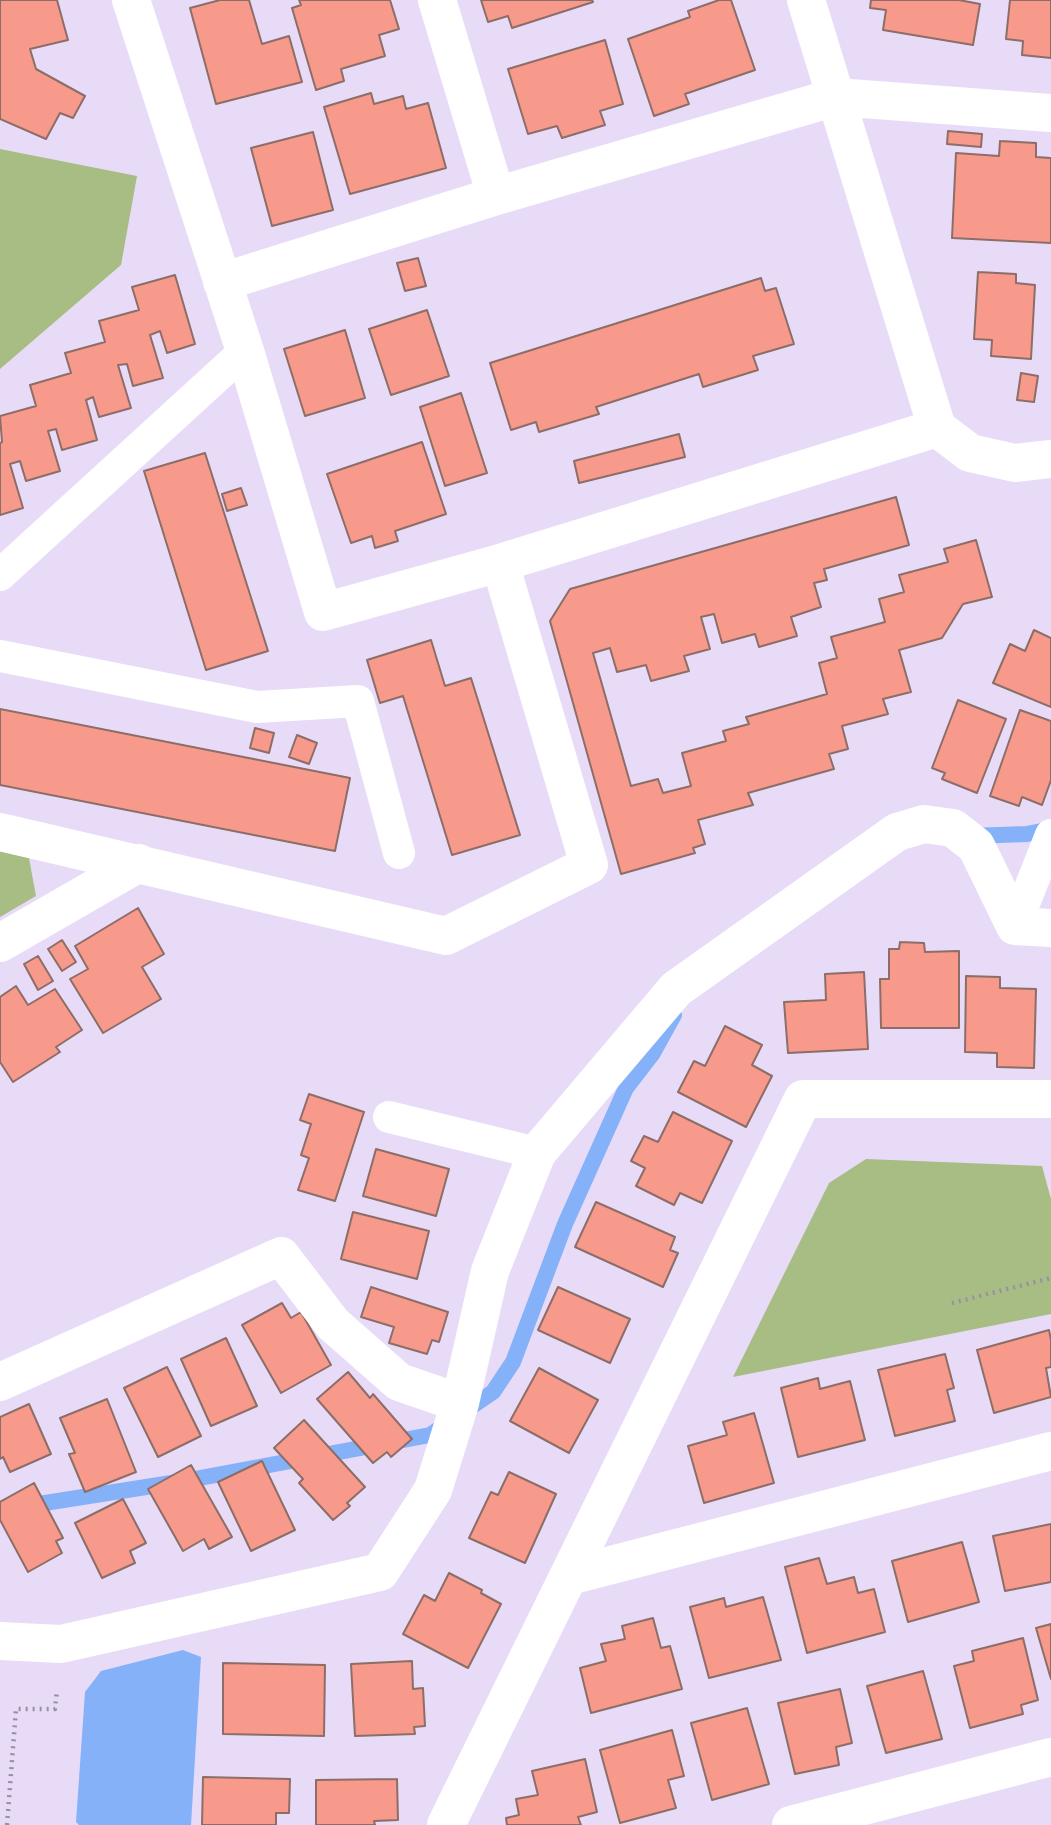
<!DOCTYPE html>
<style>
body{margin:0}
canvas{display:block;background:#e8dbf8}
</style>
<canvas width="1051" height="1825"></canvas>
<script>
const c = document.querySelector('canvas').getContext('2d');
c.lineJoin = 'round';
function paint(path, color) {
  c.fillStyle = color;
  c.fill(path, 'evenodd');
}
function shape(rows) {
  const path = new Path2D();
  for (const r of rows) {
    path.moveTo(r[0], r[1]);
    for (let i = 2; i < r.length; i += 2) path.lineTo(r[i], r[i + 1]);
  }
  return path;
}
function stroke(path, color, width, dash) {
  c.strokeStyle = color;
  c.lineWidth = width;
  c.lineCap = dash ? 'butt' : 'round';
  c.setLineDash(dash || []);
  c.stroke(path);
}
paint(shape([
 [0,149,137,176,121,265,0,369],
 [0,851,29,858,36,896,0,917],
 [866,1159,1042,1166,1051,1199,1051,1314,733,1377,829,1183]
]), '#a7bd83');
paint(shape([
 [183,1650,201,1657,191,1825,79,1825,76,1822,85,1692,101,1671]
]), '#85b1f9');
stroke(shape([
 [970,836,1027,834,1051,829],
 [0,1510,184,1481,430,1435,493,1392,513,1362,565,1224,626,1088,653,1053,674,1015]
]), '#85b1f9', 16);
const building = shape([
 [0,0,57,0,68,40,30,49,36,69,85,96,73,118,60,113,46,139,0,119,0,0],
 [220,0,249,0,262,44,289,36,302,82,216,104,190,8,220,0],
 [299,0,390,0,399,29,379,35,385,56,341,69,344,81,316,90,292,8,301,5,299,0],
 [481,0,592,0,593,2,512,28,508,16,488,22,481,0],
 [719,0,731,0,755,70,685,94,689,104,654,116,628,39,690,17,688,11,719,0],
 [871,0,959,0,980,4,973,45,883,30,886,10,870,8,871,0],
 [1010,0,1051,0,1051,58,1022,55,1023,41,1006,39,1010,0],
 [605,40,623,104,600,111,605,125,562,138,557,126,528,134,508,69,605,40],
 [371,93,374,104,403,96,406,109,428,103,446,168,350,194,324,107,371,93],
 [948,131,982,134,981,147,947,144,948,131],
 [313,132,333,210,272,226,251,148,313,132],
 [1000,141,1036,143,1036,157,1051,158,1051,243,952,238,956,153,999,156,1000,141],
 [418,258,426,286,405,291,397,263,418,258],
 [978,272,1016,274,1016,283,1035,285,1031,359,991,356,992,340,974,339,978,272],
 [175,275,195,344,167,353,160,331,150,335,163,378,133,386,127,364,118,365,131,408,99,417,93,397,86,400,97,440,62,450,56,429,48,431,60,471,26,481,20,461,10,464,23,508,0,515,0,443,2,442,0,416,36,406,30,385,71,373,65,353,105,342,99,321,139,310,132,287,175,275],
 [761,278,765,291,776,288,794,344,753,356,758,370,703,387,699,374,596,407,599,414,539,432,536,422,511,430,490,363,761,278],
 [427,310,449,376,391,395,369,329,427,310],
 [345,330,365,398,305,416,284,349,345,330],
 [1021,373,1038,376,1034,402,1017,400,1021,373],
 [461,393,487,473,445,486,420,407,461,393],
 [679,434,685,457,579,483,574,461,679,434],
 [422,442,446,514,395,531,398,541,375,548,372,536,351,543,327,474,422,442],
 [205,453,268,651,206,670,144,471,205,453],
 [241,488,247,505,227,511,222,494,241,488],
 [896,497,909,545,824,569,827,580,814,583,821,607,791,617,797,636,759,647,755,634,722,643,714,614,701,617,710,649,684,656,689,671,651,681,646,665,617,672,610,648,593,653,631,786,658,779,663,793,691,786,682,753,726,741,723,731,749,724,746,717,827,694,819,663,837,658,831,637,885,622,879,599,904,592,899,575,948,562,944,549,976,540,992,597,963,604,942,638,899,650,911,692,883,699,888,714,842,726,848,749,829,754,834,769,748,793,753,805,698,820,705,844,693,848,695,853,621,874,550,621,570,589,896,497],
 [1034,630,1051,638,1051,707,993,683,1010,644,1025,651,1034,630],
 [431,640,445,686,471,678,520,835,452,855,403,696,380,703,367,660,431,640],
 [958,700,1006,719,977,793,942,779,945,773,932,768,958,700],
 [0,709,350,778,335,851,0,785,0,709],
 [1020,710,1051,721,1051,780,1042,805,1022,797,1019,806,990,796,1020,710],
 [255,728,274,733,269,753,250,748,255,728],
 [297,735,317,743,309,764,289,757,297,735],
 [138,908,164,954,142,967,161,999,103,1033,70,979,88,969,75,946,138,908],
 [62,940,76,962,62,971,48,949,62,940],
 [900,942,924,943,925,952,959,951,959,1028,881,1028,880,979,889,979,889,949,899,949,900,942],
 [38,956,53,981,38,990,24,964,38,956],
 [864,972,868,1049,788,1053,784,1002,826,1000,825,974,864,972],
 [966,976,1000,977,1000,988,1036,989,1034,1068,997,1067,997,1053,965,1052,966,976],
 [16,986,28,1005,55,989,82,1030,56,1047,60,1052,13,1082,0,1062,0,997,16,986],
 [725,1026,762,1045,752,1065,772,1076,746,1127,678,1092,694,1061,705,1066,725,1026],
 [309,1094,364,1112,335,1201,298,1190,309,1158,301,1155,311,1124,300,1120,309,1094],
 [673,1112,732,1141,702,1203,680,1193,674,1205,636,1186,645,1168,631,1161,644,1136,658,1142,673,1112],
 [376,1149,449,1169,436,1216,363,1196,376,1149],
 [596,1202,675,1237,670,1250,678,1253,663,1287,575,1247,596,1202],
 [353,1212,429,1231,417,1279,341,1259,353,1212],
 [371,1287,448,1312,439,1342,432,1340,427,1354,389,1343,394,1327,361,1317,371,1287],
 [558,1287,630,1319,610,1363,538,1330,558,1287],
 [282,1303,291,1318,301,1312,331,1365,281,1393,242,1325,282,1303],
 [1049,1330,1051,1340,1051,1367,1046,1368,1051,1397,994,1413,977,1350,1049,1330],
 [226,1338,257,1406,211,1426,181,1359,226,1338],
 [945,1354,954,1388,947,1390,955,1421,895,1436,878,1370,945,1354],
 [167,1367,201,1436,158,1457,124,1388,167,1367],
 [539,1368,598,1400,569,1453,510,1421,539,1368],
 [348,1372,370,1398,373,1394,412,1439,391,1457,387,1452,373,1463,317,1399,348,1372],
 [818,1378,820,1389,850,1381,865,1440,798,1457,781,1388,818,1378],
 [107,1399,136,1472,85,1492,69,1454,75,1453,60,1418,107,1399],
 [29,1404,51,1454,10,1472,3,1457,0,1459,0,1417,29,1404],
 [754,1413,774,1483,704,1503,688,1446,727,1435,723,1422,754,1413],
 [304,1420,365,1487,347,1503,350,1506,333,1520,299,1483,303,1479,274,1448,304,1420],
 [262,1461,295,1530,251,1551,218,1482,262,1461],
 [191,1465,232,1537,209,1549,204,1539,183,1551,148,1489,191,1465],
 [509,1472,556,1494,525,1563,469,1538,491,1492,498,1495,509,1472],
 [34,1483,63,1538,56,1541,62,1553,28,1572,0,1520,0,1502,34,1483],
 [123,1499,146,1543,130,1551,135,1563,102,1578,75,1523,123,1499],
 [1051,1524,1051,1582,1005,1591,993,1536,1051,1524],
 [962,1542,979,1602,908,1622,892,1561,962,1542],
 [819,1558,827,1584,854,1577,858,1593,874,1589,885,1632,807,1653,785,1567,819,1558],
 [449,1573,482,1590,481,1593,501,1604,468,1668,403,1634,424,1595,435,1601,449,1573],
 [763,1597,781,1660,709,1678,690,1607,724,1598,726,1607,763,1597],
 [653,1618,661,1648,670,1646,682,1689,591,1713,580,1668,606,1661,601,1644,625,1639,622,1626,653,1618],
 [1051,1624,1051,1679,1036,1628,1051,1624],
 [1023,1638,1038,1700,1021,1705,1023,1714,970,1728,954,1666,974,1661,972,1651,1023,1638],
 [412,1661,413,1689,423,1688,425,1726,414,1727,415,1734,355,1736,351,1664,412,1661],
 [223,1663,325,1665,324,1736,223,1734,223,1663],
 [923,1671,942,1739,886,1753,867,1686,923,1671],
 [840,1689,852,1743,836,1747,839,1765,795,1774,778,1703,840,1689],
 [747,1708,769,1784,712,1800,691,1723,747,1708],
 [672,1730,684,1776,668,1780,676,1808,620,1823,600,1750,672,1730],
 [585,1759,597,1812,578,1817,581,1825,507,1825,506,1818,519,1815,516,1799,538,1795,532,1771,585,1759],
 [203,1777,290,1779,289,1813,276,1813,276,1825,202,1825,203,1777],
 [397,1779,398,1820,374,1821,375,1825,316,1825,316,1780,397,1779]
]);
paint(building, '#f79a8b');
stroke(building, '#8d6d67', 2);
stroke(shape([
 [952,1303,1051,1278],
 [7,1825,16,1709,55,1709,57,1690]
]), '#988fa4', 4.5, [2, 5]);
stroke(shape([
 [0,575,245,351],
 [0,656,257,707,358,701,399,853],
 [1015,926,1051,835],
 [389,1117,537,1153]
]), '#fff', 32);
stroke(shape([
 [131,0,245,351,323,612,500,563,937,428],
 [437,0,496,196],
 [806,0,937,428,970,453,1015,463,1051,459],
 [222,282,496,196,836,97,1051,113],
 [0,832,446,936,589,865,500,563],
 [0,943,139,863],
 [0,1382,281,1256,333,1324,399,1382,460,1403],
 [569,1576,1051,1451],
 [0,1641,61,1644,380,1572,433,1490,460,1403,490,1271,537,1153,676,989,897,832,924,824,953,828,976,846,1015,926,1051,928],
 [446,1825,803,1099,1051,1099],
 [791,1825,1051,1757]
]), '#fff', 38);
</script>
